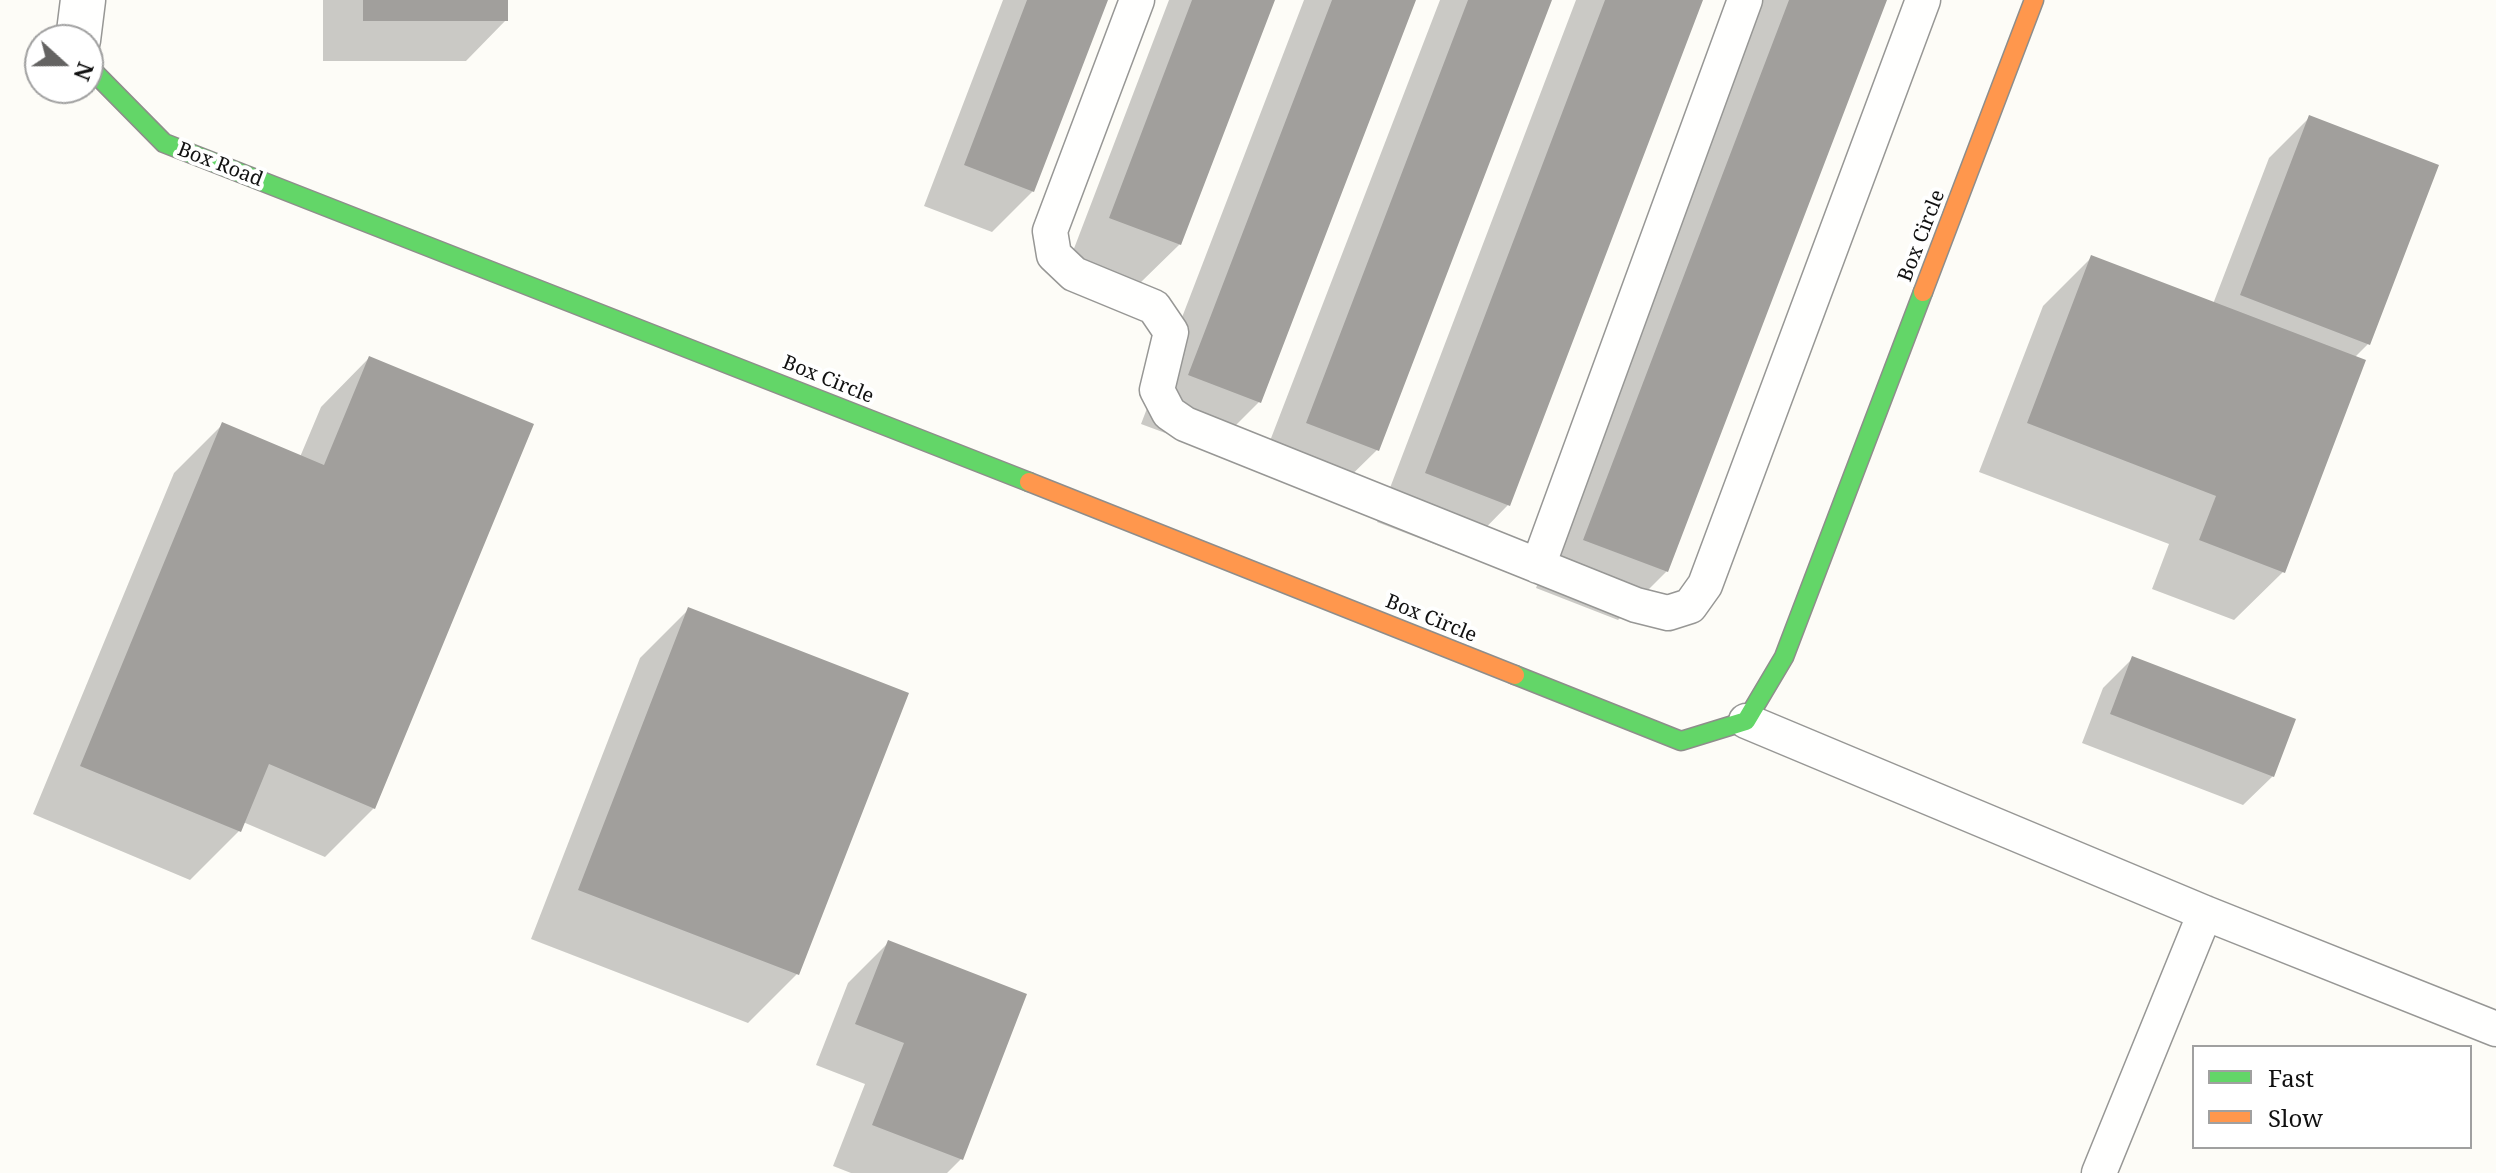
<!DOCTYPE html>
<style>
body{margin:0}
#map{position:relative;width:2496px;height:1173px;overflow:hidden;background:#fdfcf7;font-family:"Noto Serif",serif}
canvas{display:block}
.legend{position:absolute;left:2192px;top:1045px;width:280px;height:104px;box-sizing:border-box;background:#fff;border:2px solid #a0a0a0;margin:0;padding:10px 14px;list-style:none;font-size:24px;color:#111}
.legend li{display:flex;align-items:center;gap:16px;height:40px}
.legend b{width:40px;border:2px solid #a0a0a0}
.north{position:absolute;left:24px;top:24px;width:80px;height:80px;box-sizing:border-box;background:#fff;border:2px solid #a0a0a0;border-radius:50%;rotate:111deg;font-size:22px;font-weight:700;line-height:32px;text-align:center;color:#111}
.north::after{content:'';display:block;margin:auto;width:28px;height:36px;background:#646362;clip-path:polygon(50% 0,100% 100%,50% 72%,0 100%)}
</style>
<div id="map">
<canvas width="2496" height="1173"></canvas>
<ul class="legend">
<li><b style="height:10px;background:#63d668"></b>Fast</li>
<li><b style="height:10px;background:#ff974d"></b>Slow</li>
</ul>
<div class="north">N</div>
</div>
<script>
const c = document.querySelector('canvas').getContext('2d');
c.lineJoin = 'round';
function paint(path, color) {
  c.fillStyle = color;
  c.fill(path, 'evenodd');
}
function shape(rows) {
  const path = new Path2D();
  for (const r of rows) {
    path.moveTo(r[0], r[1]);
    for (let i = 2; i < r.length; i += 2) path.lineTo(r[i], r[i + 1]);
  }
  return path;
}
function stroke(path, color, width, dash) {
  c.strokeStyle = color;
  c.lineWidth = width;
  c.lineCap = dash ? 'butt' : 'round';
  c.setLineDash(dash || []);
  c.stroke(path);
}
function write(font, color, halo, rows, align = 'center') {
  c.font = font + ' "Noto Serif",serif';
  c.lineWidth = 8;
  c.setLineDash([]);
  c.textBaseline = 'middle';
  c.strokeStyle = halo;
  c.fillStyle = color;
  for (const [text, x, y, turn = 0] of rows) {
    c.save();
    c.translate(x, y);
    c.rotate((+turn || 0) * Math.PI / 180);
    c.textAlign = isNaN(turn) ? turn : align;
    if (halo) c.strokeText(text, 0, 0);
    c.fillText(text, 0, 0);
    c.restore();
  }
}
paint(shape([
 [323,0,506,0,506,20,466,61,323,61],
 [1003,0,1106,0,1033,191,992,232,924,206],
 [1169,0,1273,0,1180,244,1139,284,1070,259],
 [1304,0,1414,0,1259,402,1211,450,1141,424],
 [1440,0,1550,0,1377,450,1328,498,1258,472],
 [1576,0,1701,0,1508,505,1460,554,1377,522],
 [1760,0,1885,0,1667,571,1618,620,1536,588],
 [2309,118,2368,344,2354,358,2283,572,2234,620,2152,589,2169,544,1979,472,2043,306,2092,257,2213,304,2269,158],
 [369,358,374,808,325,857,243,822,239,831,190,880,33,814,174,473,222,425,300,457,321,407],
 [689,609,797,974,748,1023,531,939,640,658],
 [2133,658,2273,776,2243,805,2082,743,2103,688],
 [888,943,961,1159,947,1173,851,1173,833,1166,865,1084,816,1065,848,983]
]), '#0003');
paint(shape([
 [363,0,508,0,508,21,363,21],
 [1027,0,1108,0,1034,192,964,165],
 [1192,0,1275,0,1181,245,1109,218],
 [1332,0,1416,0,1261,403,1188,375],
 [1468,0,1552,0,1379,451,1306,423],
 [1605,0,1703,0,1510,506,1425,473],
 [1789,0,1887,0,1668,572,1583,540],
 [2309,115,2439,165,2370,345,2240,295],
 [2091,255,2366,360,2285,573,2199,540,2216,496,2027,423],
 [369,356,534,424,375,809,269,764,241,832,80,766,222,422,324,465],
 [688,607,909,693,799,975,578,890],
 [2132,656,2296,719,2274,777,2110,714],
 [888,940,1027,994,963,1160,872,1125,904,1043,855,1024]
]), '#a19f9c');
const lane = shape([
 [1137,0,1050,231,1054,255,1074,274,1154,307,1171,332,1157,390,1169,413,1185,424,1636,605,1668,613,1690,606,1705,585,1923,0],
 [1538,566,1745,0],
 [1746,721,2205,913,2496,1029],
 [2099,1173,2205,913]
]);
const street = shape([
 [78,40,83,0]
]);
const fast = shape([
 [88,66,164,143,1029,482],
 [1515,675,1681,741,1746,721,1784,657,1923,292]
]);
const slow = shape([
 [1923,292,2034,0],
 [1029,482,1515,675]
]);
stroke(lane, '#979795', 37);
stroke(street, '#979795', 47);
stroke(fast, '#8e8d8b', 21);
stroke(slow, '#8e8d8b', 21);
stroke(lane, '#fffffe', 34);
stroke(street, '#fffffe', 44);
stroke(fast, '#63d668', 18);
stroke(slow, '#ff974d', 18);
write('20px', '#111', '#fff', [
 ["Box Road",220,165,21],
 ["Box Circle",1922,236,-69],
 ["Box Circle",828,380,22],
 ["Box Circle",1431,619,22]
]);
</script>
